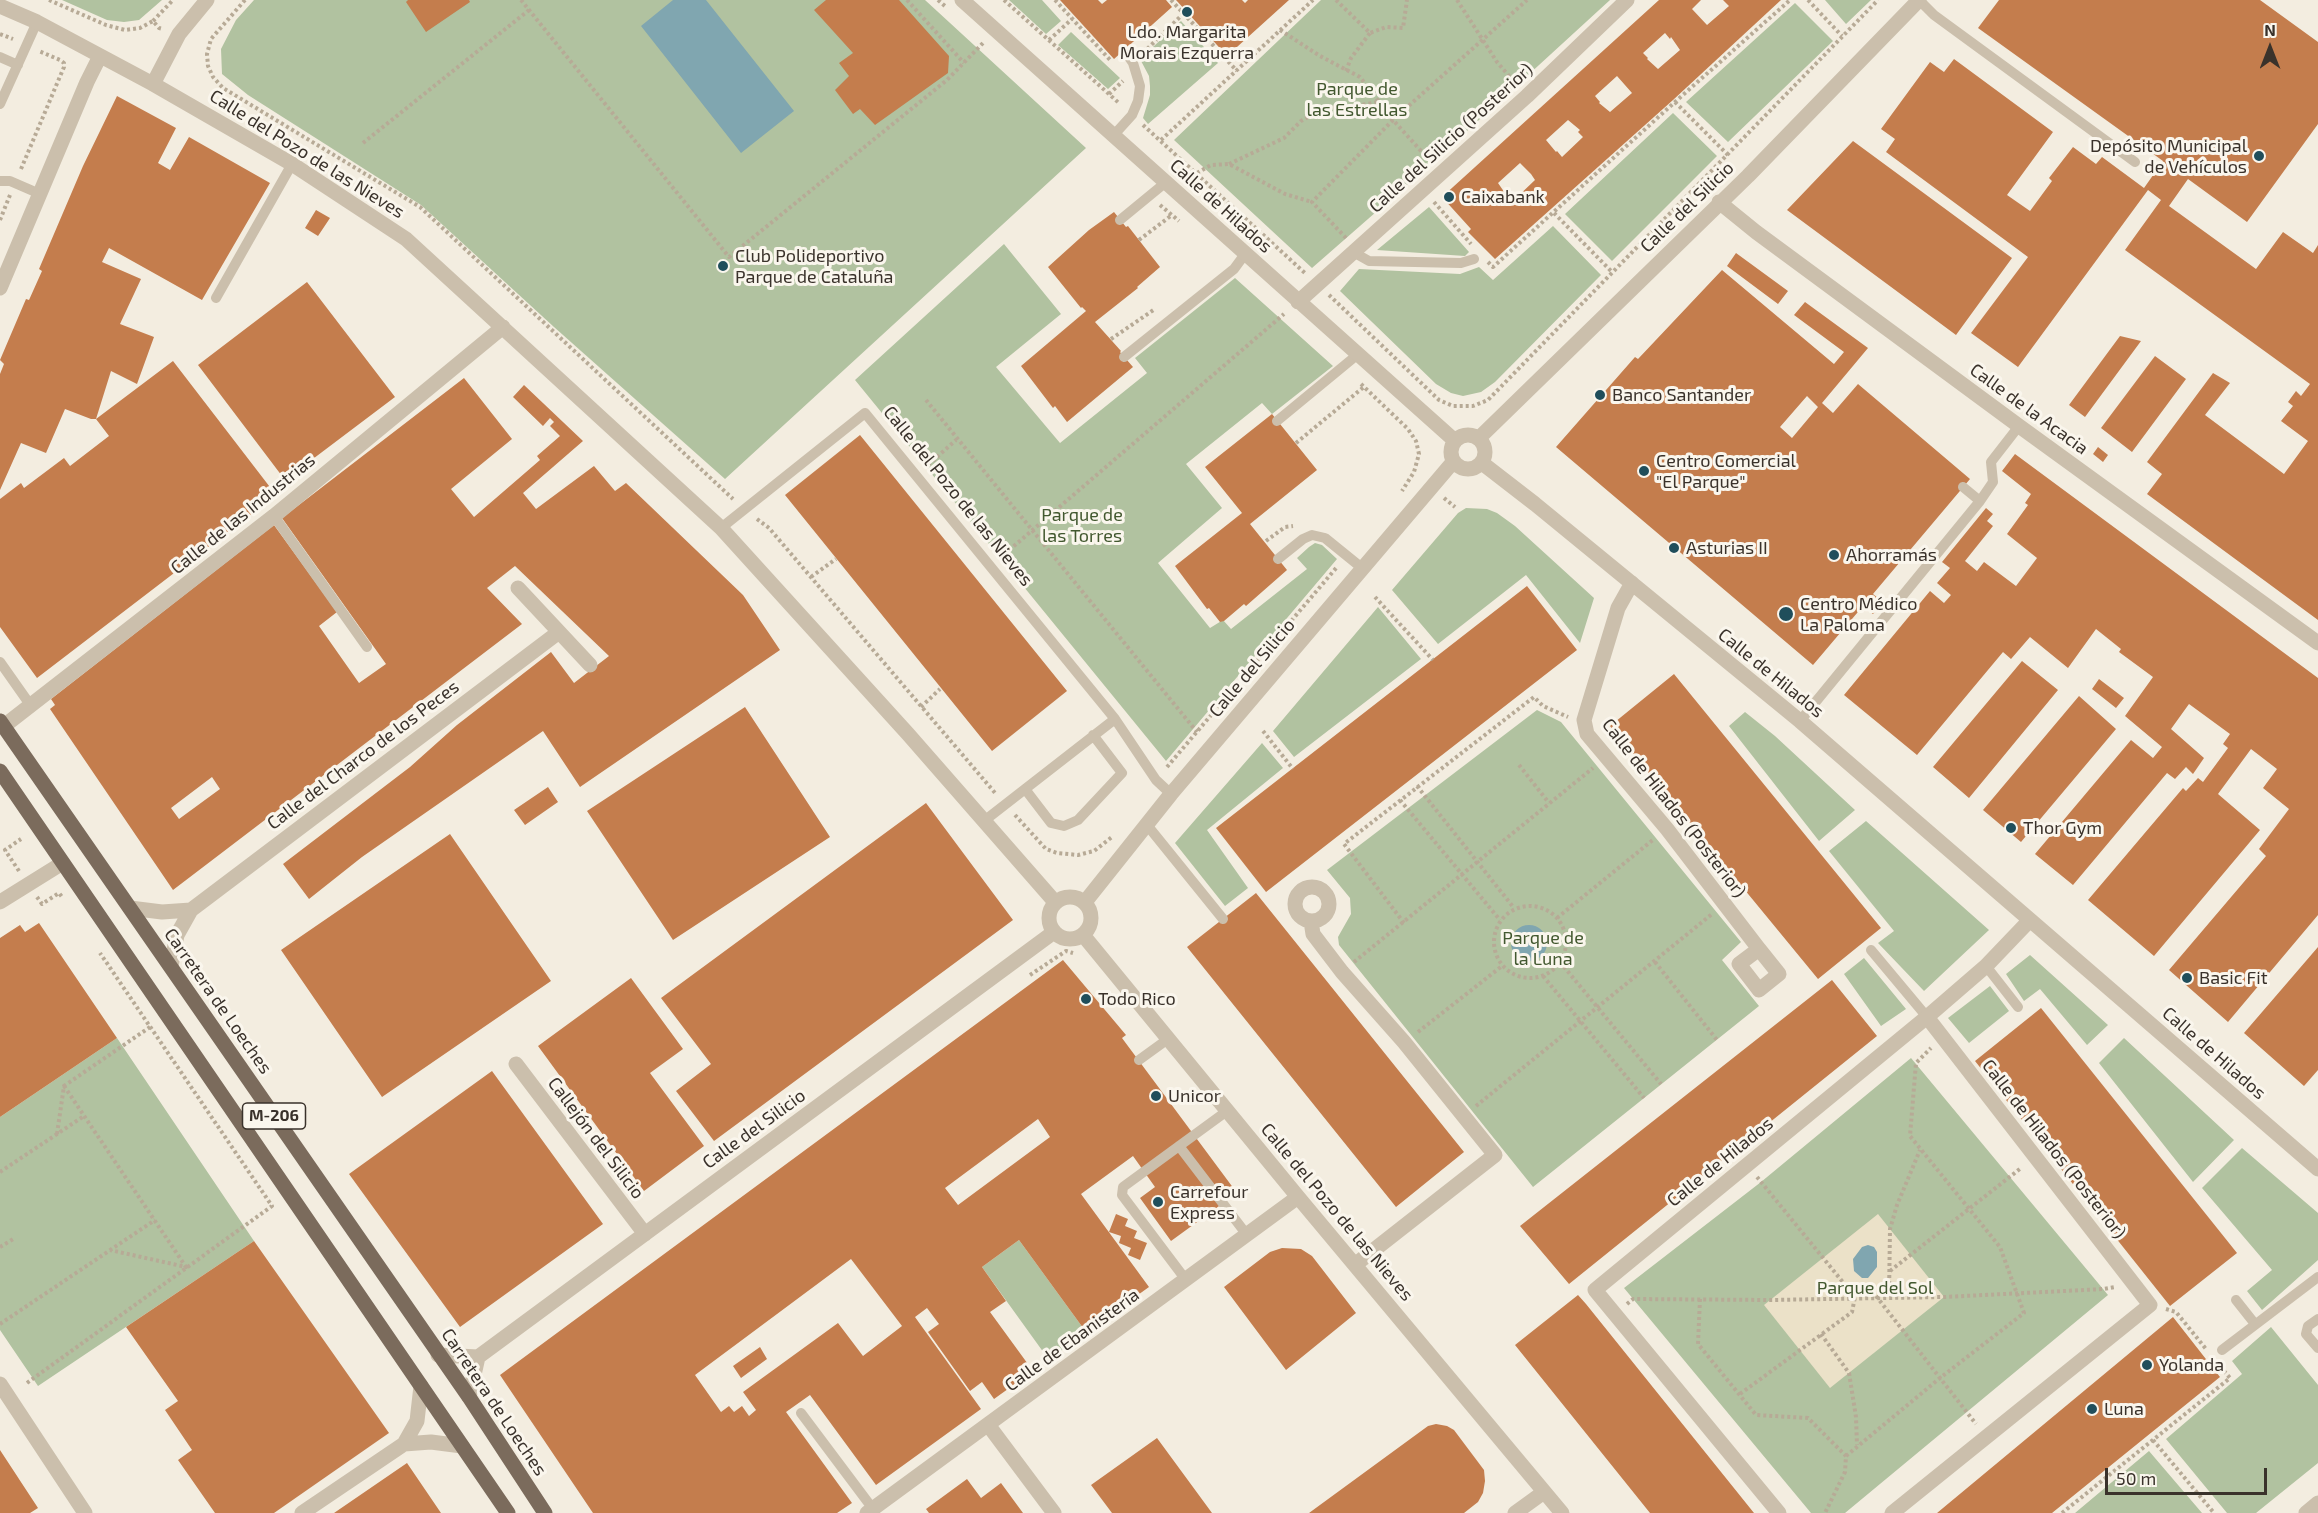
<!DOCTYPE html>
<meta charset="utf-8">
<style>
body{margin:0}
#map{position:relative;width:2318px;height:1513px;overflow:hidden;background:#f3ede0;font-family:"Exo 2",sans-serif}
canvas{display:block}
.north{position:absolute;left:2240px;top:18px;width:60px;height:60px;-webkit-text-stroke:4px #faf6ed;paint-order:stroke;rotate:0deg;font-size:16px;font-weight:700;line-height:24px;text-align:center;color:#3a322b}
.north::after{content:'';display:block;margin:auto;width:21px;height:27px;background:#3a322b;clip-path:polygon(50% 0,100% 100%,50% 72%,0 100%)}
.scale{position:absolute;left:2105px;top:1468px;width:162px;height:27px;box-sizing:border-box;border:3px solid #3a322b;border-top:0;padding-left:8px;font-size:18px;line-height:21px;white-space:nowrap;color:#3a322b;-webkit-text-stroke:4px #faf6ed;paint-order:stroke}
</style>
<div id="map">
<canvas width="2318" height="1513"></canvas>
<div class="north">N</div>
<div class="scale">50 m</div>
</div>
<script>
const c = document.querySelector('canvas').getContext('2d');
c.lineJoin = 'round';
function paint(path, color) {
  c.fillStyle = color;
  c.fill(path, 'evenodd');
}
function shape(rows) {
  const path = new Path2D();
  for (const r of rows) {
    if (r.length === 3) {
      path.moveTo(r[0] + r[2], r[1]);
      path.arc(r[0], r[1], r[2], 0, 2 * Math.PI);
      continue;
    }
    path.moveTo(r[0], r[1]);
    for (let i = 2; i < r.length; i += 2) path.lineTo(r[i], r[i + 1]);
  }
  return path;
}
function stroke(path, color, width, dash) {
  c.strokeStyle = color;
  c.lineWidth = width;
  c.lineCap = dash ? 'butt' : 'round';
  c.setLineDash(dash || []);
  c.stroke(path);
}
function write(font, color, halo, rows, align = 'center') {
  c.font = font + ' "Exo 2",sans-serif';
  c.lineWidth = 6;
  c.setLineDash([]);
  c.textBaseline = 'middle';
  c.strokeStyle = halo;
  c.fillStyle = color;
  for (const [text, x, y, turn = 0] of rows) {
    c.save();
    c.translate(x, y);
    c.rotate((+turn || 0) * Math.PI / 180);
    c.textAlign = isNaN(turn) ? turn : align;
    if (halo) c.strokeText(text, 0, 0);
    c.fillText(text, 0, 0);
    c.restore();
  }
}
paint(shape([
 [62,0,162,0,139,20,124,22,107,20],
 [254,0,925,0,1086,148,725,479,554,327,421,205,248,95,222,74,221,49,236,20],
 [1009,0,1042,0,1061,21,1046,34],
 [1321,0,1610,0,1432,163,1312,268,1174,140],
 [1825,0,1871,0,1846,24],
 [1795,3,1833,41,1728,142,1686,102],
 [1181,21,1218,63,1148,124,1143,118,1150,95,1150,86,1149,76,1140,59],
 [1071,32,1120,78,1108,89,1058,45],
 [1673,113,1717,156,1612,261,1565,214],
 [1429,207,1469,252,1465,256,1377,250],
 [1553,226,1601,275,1495,382,1481,392,1463,396,1451,393,1436,384,1340,291,1359,269,1460,274,1479,267,1493,280],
 [1004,244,1061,314,996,367,1060,443,1147,373,1135,358,1235,278,1333,366,1272,414,1262,403,1186,464,1222,508,1158,563,1210,628,1223,620,1231,629,1307,569,1297,558,1309,547,1315,543,1322,545,1337,559,1166,761,855,380],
 [1466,508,1487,509,1497,513,1515,526,1594,598,1580,643,1526,575,1438,644,1392,590,1458,513],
 [1378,607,1421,659,1294,757,1273,731],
 [1537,710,1561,722,1741,942,1722,960,1759,1006,1533,1187,1339,945,1338,937,1351,914,1350,898,1327,870],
 [1745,712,1775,736,1855,810,1819,841,1729,726],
 [1262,743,1283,768,1207,830,1248,888,1225,906,1175,843],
 [1866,821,1989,930,1924,991,1878,943,1894,931,1829,851],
 [2030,955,2108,1025,2087,1045,2040,989,2024,1001,2006,974],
 [1864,958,1906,1009,1881,1026,1844,974],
 [1990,986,2009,1011,1969,1043,1948,1018],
 [117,1038,254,1241,38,1386,0,1330,0,1117],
 [2124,1038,2234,1140,2193,1182,2099,1063],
 [1911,1058,2108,1295,1845,1513,1811,1513,1624,1288,1761,1182],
 [2242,1148,2318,1213,2318,1260,2262,1310,2247,1291,2272,1270,2202,1188],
 [1019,1240,1086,1332,1049,1360,982,1267],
 [2271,1327,2318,1385,2318,1463,2256,1513,2227,1513,2166,1439,2242,1374,2232,1361],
 [2149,1451,2202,1513,2075,1513]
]), '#b1c2a0');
paint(shape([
 [1878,1214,1944,1297,1830,1388,1764,1305]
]), '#ebe1c8');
paint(shape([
 [673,0,706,0,794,111,741,153,641,26],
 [1529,943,18],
 [1868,1245,1874,1247,1877,1252,1877,1267,1868,1278,1862,1278,1854,1271,1853,1259,1862,1247]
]), '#80a6b0');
paint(shape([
 [408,0,469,0,470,2,426,32,406,2],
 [826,0,899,0,949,56,948,73,875,125,860,109,853,114,835,90,849,76,839,63,853,53,814,10],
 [1060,0,1098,0,1102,4,1107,0,1166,0,1172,7,1114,59],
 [1176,0,1242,0,1245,3,1248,0,1289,0,1227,56],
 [1659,0,1701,0,1692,9,1707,25,1729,6,1723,0,1781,0,1673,100,1495,259,1468,232,1471,229,1442,197],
 [1665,33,1670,39,1671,37,1680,50,1658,69,1647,59,1648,58,1643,53],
 [1617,76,1632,93,1610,112,1599,103,1600,102,1595,96],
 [1568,120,1580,130,1578,132,1583,137,1562,157,1557,151,1556,152,1546,140],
 [1520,163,1531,174,1535,180,1514,200,1509,194,1507,196,1498,183],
 [1999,0,2260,0,2318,42,2318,124,2247,222,2188,179,2169,206,2256,269,2283,232,2313,253,2318,245,2318,620,2147,494,2162,474,2147,462,2213,373,2230,383,2205,415,2284,474,2308,441,2281,421,2293,406,2288,402,2296,391,2301,396,2310,384,2125,250,2161,200,2148,190,2018,367,1971,333,2028,257,1886,152,1895,139,1881,129,1930,62,1944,72,1954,59,2053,132,2007,195,2030,211,2052,181,2049,178,2073,147,2096,164,2102,157,2144,188,2163,161,1978,28],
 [117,96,176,128,158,163,170,170,189,137,270,183,202,300,109,248,102,262,141,279,120,324,154,337,137,384,111,371,96,419,173,361,276,495,37,678,0,627,0,499,21,483,24,488,64,458,70,466,109,436,96,419,91,419,65,409,46,453,21,443,0,490,0,374,4,364,0,360,26,299,29,300,42,271,39,269,83,166],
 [1853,141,2012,258,1956,335,1787,210],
 [316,210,330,218,318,236,305,228],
 [1114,212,1126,227,1128,226,1160,267,1137,287,1138,288,1095,322,1121,351,1120,352,1133,367,1067,422,1055,406,1053,408,1021,366,1086,311,1082,307,1081,308,1048,267,1089,230],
 [1736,253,1788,291,1778,304,1727,266],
 [1722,270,1834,364,1844,352,1794,315,1805,302,1868,348,1822,403,1833,413,1858,384,1970,479,1873,594,1883,602,1873,614,1863,606,1813,665,1556,447,1635,357,1638,359],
 [1807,396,1818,407,1792,438,1780,427],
 [307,282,395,397,285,480,198,365],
 [2120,336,2141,341,2085,417,2069,405],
 [2155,356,2186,379,2132,452,2101,428],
 [464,378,512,439,451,489,474,517,540,460,537,456,560,436,550,426,554,422,550,418,543,426,513,397,524,385,583,441,523,493,536,509,594,466,615,491,626,483,743,595,780,650,580,787,543,731,362,857,309,899,283,864,410,767,457,725,551,652,574,683,609,656,515,566,487,588,522,624,173,890,50,709,55,705,51,699,274,525,337,612,319,626,359,683,386,664,282,518],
 [212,777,220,789,179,819,171,808],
 [1272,414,1317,470,1250,524,1287,570,1246,606,1244,604,1224,621,1220,622,1209,608,1207,609,1175,566,1242,513,1205,467],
 [860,435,1067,691,992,751,785,495],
 [2098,447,2108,455,2103,462,2093,454],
 [2015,454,2318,678,2318,915,2228,1022,2169,970,2266,856,2259,849,2289,809,2263,788,2277,769,2251,749,2218,794,2260,830,2154,956,2088,900,2183,788,2186,791,2198,778,2203,782,2228,748,2223,744,2230,734,2189,704,2171,729,2204,758,2193,774,2186,767,2175,779,2167,773,2073,885,2035,854,2131,740,2153,758,2162,747,2125,716,2153,677,2119,652,2121,649,2096,629,2068,668,2030,637,2011,659,2003,652,1917,755,1844,695,1930,591,1944,603,1951,595,1937,583,1950,568,1942,562,1986,508,1993,514,1987,521,1993,526,1965,561,1977,571,1984,562,2016,586,2037,558,2007,534,2028,505,2025,503,2031,494,2002,471],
 [1527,586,1577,650,1266,892,1216,828],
 [2022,661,2058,690,1969,798,1933,767],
 [1674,674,1881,928,1818,979,1610,726],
 [2099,679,2124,698,2116,708,2092,689],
 [2079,696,2116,729,2021,842,1983,810],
 [745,707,830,837,673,940,587,811],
 [548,787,558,802,525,825,514,810],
 [926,803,1013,920,714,1141,676,1091,711,1064,661,998],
 [450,834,551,981,382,1097,281,950],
 [1256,893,1464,1152,1396,1207,1187,947],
 [39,923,117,1038,0,1117,0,938,20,925,25,932],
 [2318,947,2318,1070,2304,1086,2244,1033],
 [1063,960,1126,1035,1122,1038,1237,1193,1171,1241,1140,1198,1155,1187,1133,1156,1081,1194,1149,1287,1086,1332,1019,1240,982,1267,1006,1301,990,1312,1033,1371,994,1399,982,1382,970,1391,928,1332,939,1324,927,1308,915,1317,981,1409,876,1485,810,1395,786,1412,852,1503,837,1513,593,1513,500,1375],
 [1038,1119,1050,1137,958,1205,945,1188],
 [851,1259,902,1326,863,1356,838,1323,743,1392,756,1410,749,1416,742,1406,734,1412,729,1406,721,1412,695,1375],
 [631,978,683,1049,650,1073,704,1146,644,1191,538,1046],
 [1832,980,1877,1036,1569,1284,1520,1226],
 [2041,1008,2237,1253,2170,1306,1975,1061],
 [492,1071,603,1224,460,1327,349,1174],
 [1116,1214,1128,1219,1125,1226,1137,1231,1134,1238,1147,1243,1140,1260,1128,1255,1131,1248,1119,1243,1121,1236,1109,1232],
 [254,1241,389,1433,274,1513,215,1513,178,1460,192,1450,165,1410,178,1401,126,1327],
 [1282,1248,1301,1249,1312,1256,1356,1313,1286,1370,1224,1287,1270,1252],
 [1578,1295,1586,1304,1754,1513,1650,1513,1515,1345],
 [2173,1317,2220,1377,2052,1513,1937,1513],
 [760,1347,767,1359,741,1378,733,1366],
 [1436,1424,1447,1426,1454,1430,1484,1470,1485,1481,1483,1493,1478,1502,1464,1513,1309,1513,1428,1426],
 [1157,1438,1212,1513,1112,1513,1091,1485],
 [0,1450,38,1508,30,1513,0,1513],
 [407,1463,441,1513,334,1513],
 [967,1479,981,1498,1001,1483,1023,1513,929,1513,926,1509]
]), '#c47d4d');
stroke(shape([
 [49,0,106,25,125,30,140,28,153,21,159,28,163,29],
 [245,0,211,39,207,54,208,66,213,77,223,88,420,207,733,499],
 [521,0,729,257,947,80,983,43],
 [907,0,964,63],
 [938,0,945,6],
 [1004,0,1120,104],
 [1055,0,1111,61],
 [1171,0,1237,71],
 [1336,0,1370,33,1386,27,1403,28,1407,0],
 [1457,0,1497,62,1515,83],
 [1808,0,1842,36],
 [153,21,173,0],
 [1280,30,1320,56,1360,77,1393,120,1431,162],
 [0,34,13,39],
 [1049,40,1072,19],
 [1143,53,1183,14],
 [1346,71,1351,58,1370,33],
 [1109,94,1123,81],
 [1675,102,1728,155],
 [1143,125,1306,274],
 [1161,140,1313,0],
 [363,143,529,10],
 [1229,164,1284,138,1301,121,1324,108,1355,106,1378,102],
 [21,169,64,67,64,63,60,60,39,51],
 [1197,173,1211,165,1229,164,1285,194,1312,202],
 [1434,202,1471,244],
 [1160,205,1179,221],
 [1554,213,1612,272],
 [0,220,10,195],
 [1346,238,1312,202,1393,120,1527,0],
 [1139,240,1172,215],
 [1488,262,1493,267,1675,102,1790,0],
 [1329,295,1439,400,1453,406,1473,406,1488,400,1878,0],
 [1111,339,1155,309],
 [1361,384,1408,429,1416,441,1419,454,1414,472,1402,491],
 [926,400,1197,732],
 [1296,443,1365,386],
 [928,465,956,440],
 [1444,498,1455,507],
 [757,519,769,528,996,794],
 [1266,541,1285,527,1293,526],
 [1000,558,1284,314],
 [811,577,836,559],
 [1375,597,1433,660],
 [921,707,940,689],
 [1263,731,1293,769],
 [1519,765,1549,803],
 [1167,767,1337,567],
 [1417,786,1514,908],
 [1400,800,1500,920],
 [1015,815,1046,849,1057,853,1078,855,1094,851,1112,837],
 [19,871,5,850,21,839],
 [37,897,42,904,59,893,62,897],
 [1530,942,36],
 [1557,918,1654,839],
 [1404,923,1344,844,1534,697,1543,706,1568,717],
 [1354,962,1593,768],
 [1560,962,1661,1084],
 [1655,962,1717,1040],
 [1030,975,1066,951,1073,953],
 [1543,976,1644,1098],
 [1418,1032,1502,966],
 [64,1086,186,1267,110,1250],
 [1476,1106,1712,914],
 [57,1134,64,1086,150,1027],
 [0,1172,84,1116],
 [0,1247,15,1238],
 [1890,1271,2021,1168],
 [1876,1296,1976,1424],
 [1889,1296,1890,1229,1897,1205,1920,1150],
 [1700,1299,1698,1344,1756,1415,1808,1418,1846,1456,1845,1472,1825,1513],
 [1627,1304,1633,1299,1771,1300,1944,1297,2104,1289,2115,1287],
 [2166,1309,2176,1312,2206,1349],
 [0,1324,155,1220],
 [1821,1334,1849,1373,1856,1417,1857,1445],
 [27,1383,272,1206,100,953],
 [1740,1394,1852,1312,1855,1297,1757,1177],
 [2153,1440,2214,1513],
 [1846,1456,1940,1378,2024,1313,2000,1247,1910,1136,1916,1063,1931,1048],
 [2062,1513,2230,1378,2218,1364]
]), '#b7aa96', 4, [3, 3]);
stroke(shape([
 [1919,0,1934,15,2135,162],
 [0,57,18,65],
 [0,104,37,22],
 [1113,136,1132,115,1138,101,1140,86,1133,63,1124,50],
 [0,181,10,181,40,194],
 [1120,220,1165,183],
 [1353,252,1369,261,1461,263,1474,259],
 [216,298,292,164],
 [1124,357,1234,269,1245,254],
 [1277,421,1357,355],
 [1963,487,1980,501],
 [274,516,367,647],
 [721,528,865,413,1115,719,1156,780,1171,794],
 [1278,559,1303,539,1312,535,1325,538,1362,568],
 [0,662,31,706],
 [1800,721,1980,501,1993,482,1991,462,2019,426],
 [1025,789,1051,823,1064,826,1078,820,1122,773,1093,735],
 [984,821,1115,719],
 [1147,825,1223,919],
 [1871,950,1927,1017],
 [1986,966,2018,1007],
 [1139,1060,1168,1039],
 [1179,1146,1247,1235],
 [1186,1280,1122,1195,1123,1187,1227,1111],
 [2236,1300,2255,1324],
 [2318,1319,2308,1326,2306,1334,2318,1348],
 [2222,1350,2318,1277],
 [801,1413,873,1509]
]), '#cbbfac', 10);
stroke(shape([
 [962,0,1454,440],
 [0,6,37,22,153,84,292,164,406,239,721,528,908,734,1055,902],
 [153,84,179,34,207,0],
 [1719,202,1756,232,2019,426,2318,643],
 [0,288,87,82,100,56],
 [1298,302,1527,96,1627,0],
 [1468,452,17],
 [1479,438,1748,176,1919,0],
 [1482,463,1535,504,1800,721,2318,1169],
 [1632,583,1618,608,1584,720,1587,734,1667,829,1759,949],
 [518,588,590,665],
 [4,726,274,516,503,327],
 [1312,904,17],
 [1070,918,21],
 [0,902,61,864],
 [1085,902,1171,794,1453,462],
 [130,908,162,912,191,910],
 [1311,921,1313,934,1342,972,1404,1042,1495,1155,1356,1264],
 [1083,935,1298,1197,1562,1513],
 [1759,949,1779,974,1759,990,1739,964,1759,949],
 [171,966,177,935,191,910,559,632],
 [516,1064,645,1234],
 [438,1355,478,1357,1054,932],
 [0,1384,85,1513],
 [469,1397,478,1357],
 [989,1426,1054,1513],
 [404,1444,431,1442,462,1446],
 [302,1513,404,1444,417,1421,421,1386],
 [867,1513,1298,1197],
 [1515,1513,1544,1492],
 [1779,1513,1595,1290,1927,1017,1986,966,2030,920],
 [1892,1513,2150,1305,1927,1017],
 [2306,1513,2318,1503]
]), '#cbbfac', 15);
stroke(shape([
 [0,721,469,1397,545,1513],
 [0,771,508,1513]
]), '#7b6b5c', 15);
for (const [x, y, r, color] of [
 [1187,12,6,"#204e5b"],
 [2259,156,6,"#204e5b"],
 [1449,197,6,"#204e5b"],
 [723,266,6,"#204e5b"],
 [1600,395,6,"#204e5b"],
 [1644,471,6,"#204e5b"],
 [1674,548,6,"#204e5b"],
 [1834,555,6,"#204e5b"],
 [1786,614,8,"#204e5b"],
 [2011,828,6,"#204e5b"],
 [2187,978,6,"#204e5b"],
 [1086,999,6,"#204e5b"],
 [1156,1096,6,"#204e5b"],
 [1158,1202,6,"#204e5b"],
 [2147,1365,6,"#204e5b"],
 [2092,1409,6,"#204e5b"]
]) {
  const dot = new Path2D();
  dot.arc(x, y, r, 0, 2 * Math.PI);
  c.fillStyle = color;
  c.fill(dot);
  stroke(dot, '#faf6ed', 2);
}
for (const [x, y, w] of [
 [274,1116,63]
]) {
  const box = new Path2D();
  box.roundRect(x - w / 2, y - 13, w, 26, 4.5);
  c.fillStyle = '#faf6ed';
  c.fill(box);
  stroke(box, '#3a322b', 1.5);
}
write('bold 16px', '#3a322b', null, [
 ["M-206",274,1116]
]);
write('18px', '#3a322b', '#faf6ed', [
 ["Ldo. Margarita",1187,32,"center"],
 ["Morais Ezquerra",1187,53,"center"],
 ["Depósito Municipal",2247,146,"right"],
 ["de Vehículos",2247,167,"right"],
 ["Caixabank",1461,197],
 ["Club Polideportivo",735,256],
 ["Parque de Cataluña",735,277],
 ["Banco Santander",1612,395],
 ["Centro Comercial",1656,461],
 ["\"El Parque\"",1656,482],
 ["Asturias II",1686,548],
 ["Ahorramás",1846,555],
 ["Centro Médico",1800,604],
 ["La Paloma",1800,625],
 ["Thor Gym",2023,828],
 ["Basic Fit",2199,978],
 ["Todo Rico",1098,999],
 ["Unicor",1168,1096],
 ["Carrefour",1170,1192],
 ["Express",1170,1213],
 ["Yolanda",2159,1365],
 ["Luna",2104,1409]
], 'left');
write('18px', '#42582f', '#faf6ed', [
 ["Parque de",1357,89],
 ["las Estrellas",1357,110],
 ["Parque de",1082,515],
 ["las Torres",1082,536],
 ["Parque de",1543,938],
 ["la Luna",1543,959],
 ["Parque del Sol",1875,1288]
]);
write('18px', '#3a322b', '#faf6ed', [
 ["Calle del Silicio (Posterior)",1451,138,-42],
 ["Calle del Pozo de las Nieves",307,154,32],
 ["Calle de Hilados",1221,206,42],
 ["Calle del Silicio",1687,207,-44],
 ["Calle de la Acacia",2029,409,36],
 ["Calle del Pozo de las Nieves",958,496,51],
 ["Calle de las Industrias",243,514,-39],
 ["Calle del Silicio",1252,668,-50],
 ["Calle de Hilados",1771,673,39],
 ["Calle del Charco de los Peces",363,755,-37],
 ["Calle de Hilados (Posterior)",1674,808,52],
 ["Carretera de Loeches",218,1001,55],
 ["Calle de Hilados",2214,1053,41],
 ["Calle del Silicio",754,1129,-36],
 ["Callejón del Silicio",596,1138,53],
 ["Calle de Hilados (Posterior)",2054,1149,52],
 ["Calle de Hilados",1720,1162,-39],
 ["Calle del Pozo de las Nieves",1337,1212,50],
 ["Calle de Ebanistería",1072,1340,-36],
 ["Carretera de Loeches",494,1402,56]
]);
</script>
